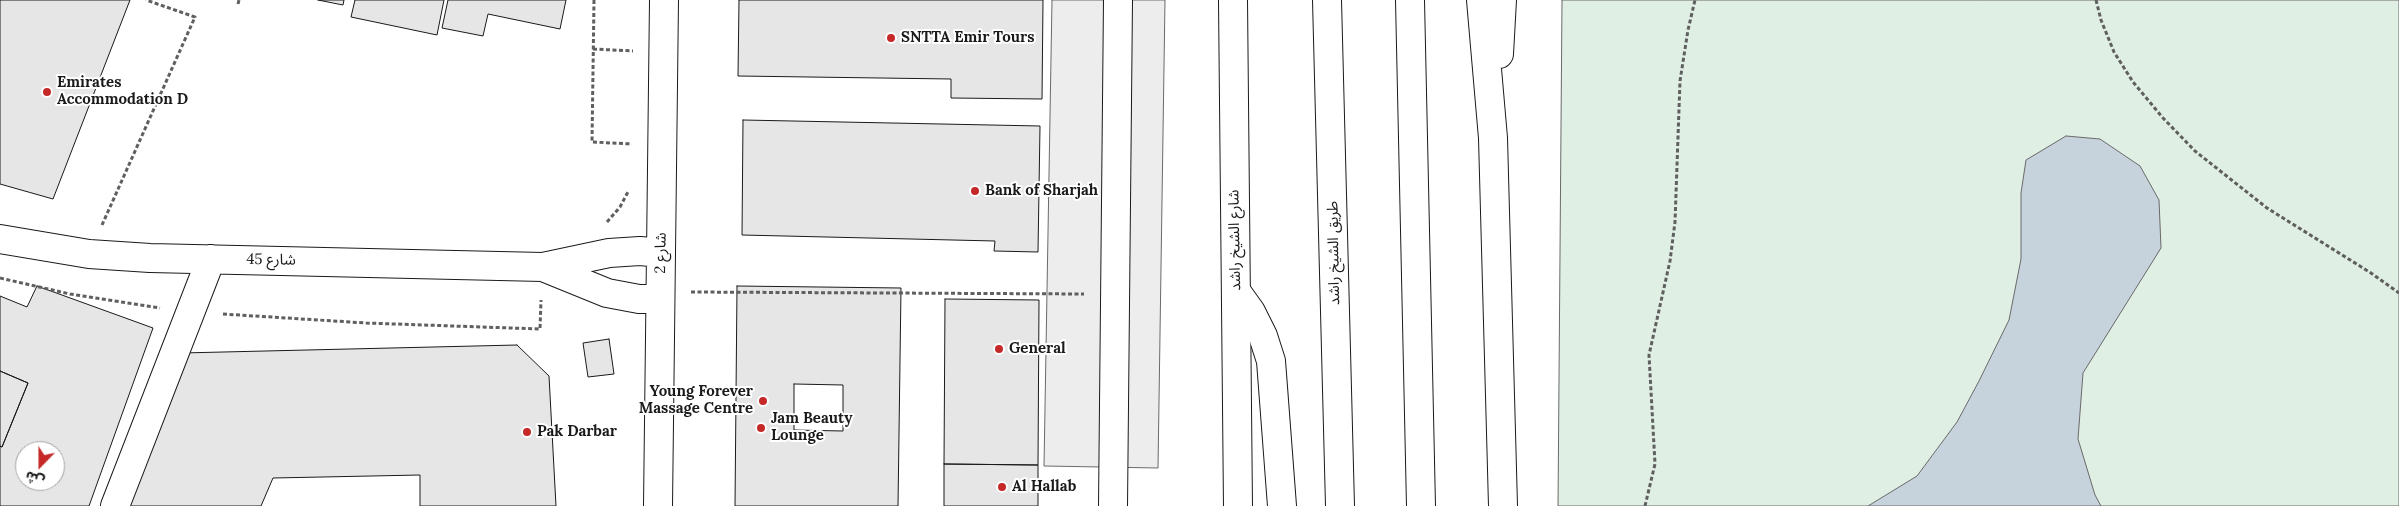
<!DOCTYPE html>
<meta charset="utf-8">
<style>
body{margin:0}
#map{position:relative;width:2399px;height:506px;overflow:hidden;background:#fff;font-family:Lora,"Noto Sans Arabic",serif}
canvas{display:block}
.north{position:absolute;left:15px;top:441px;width:50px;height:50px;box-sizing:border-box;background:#fff;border:1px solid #a3a3a3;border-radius:50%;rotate:202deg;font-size:14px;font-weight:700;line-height:20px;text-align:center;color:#1a1a1a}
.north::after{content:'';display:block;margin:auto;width:18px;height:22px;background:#c62828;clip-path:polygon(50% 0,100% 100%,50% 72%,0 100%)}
</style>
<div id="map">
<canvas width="2399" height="506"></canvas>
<div class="north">ش</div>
</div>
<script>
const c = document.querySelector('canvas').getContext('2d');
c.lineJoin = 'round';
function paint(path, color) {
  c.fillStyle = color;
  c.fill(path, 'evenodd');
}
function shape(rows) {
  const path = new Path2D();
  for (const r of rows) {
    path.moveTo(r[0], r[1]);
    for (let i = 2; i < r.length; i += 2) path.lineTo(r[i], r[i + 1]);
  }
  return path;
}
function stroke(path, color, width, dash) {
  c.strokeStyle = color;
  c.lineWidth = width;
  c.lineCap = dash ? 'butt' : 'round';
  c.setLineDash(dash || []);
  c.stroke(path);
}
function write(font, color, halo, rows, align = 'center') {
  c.font = font + ' Lora,"Noto Sans Arabic",serif';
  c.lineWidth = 4;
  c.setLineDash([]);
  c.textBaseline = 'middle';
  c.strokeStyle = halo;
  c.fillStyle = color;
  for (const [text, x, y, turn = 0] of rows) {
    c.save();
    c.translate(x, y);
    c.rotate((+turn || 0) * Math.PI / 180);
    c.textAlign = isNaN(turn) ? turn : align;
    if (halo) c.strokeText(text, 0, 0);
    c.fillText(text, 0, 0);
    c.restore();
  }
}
const green = shape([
 [1562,0,2399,0,2399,506,1558,506,1562,0]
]);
paint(green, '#e0efe3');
stroke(green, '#6a6a6a', 1);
const parking = shape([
 [1052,0,1165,0,1158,468,1044,466,1052,0]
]);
paint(parking, '#ededed');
stroke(parking, '#6a6a6a', 1);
const water = shape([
 [2066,136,2100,139,2140,166,2159,200,2161,248,2083,373,2078,439,2095,495,2101,506,1868,506,1917,476,1957,422,1979,381,2009,320,2021,259,2021,193,2026,160,2066,136]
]);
paint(water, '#c6d2dc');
stroke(water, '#6a6a6a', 1);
const building = shape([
 [0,0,130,0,53,199,0,184,0,0],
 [318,0,344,0,343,5,318,0],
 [355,0,444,0,437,35,351,17,355,0],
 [448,0,566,0,560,29,488,14,483,36,442,28,448,0],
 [739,0,1043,0,1042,99,951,98,951,79,738,76,739,0],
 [743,120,1040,126,1038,252,994,251,995,241,742,235,743,120],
 [37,286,153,328,89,506,0,506,0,446,2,447,28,383,0,371,0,296,27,307,37,286],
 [25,451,55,451,55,481,25,481,25,451],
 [737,286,901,288,898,506,735,506,737,286],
 [794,384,843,385,843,431,794,430,794,384],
 [945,299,1039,300,1038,465,944,464,945,299],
 [609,339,614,374,588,377,583,343,609,339],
 [517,345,549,376,556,506,420,506,420,475,273,478,261,506,124,506,181,353,517,345],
 [0,371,28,383,2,447,0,446,0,371],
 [944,464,1038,465,1038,506,944,506,944,464]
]);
paint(building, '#e6e6e6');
stroke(building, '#1a1a1a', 1);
const minor = shape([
 [0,239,89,254,150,258,543,267,609,253,640,251,661,253],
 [543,267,607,293,639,299,660,299],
 [115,506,211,259],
 [658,506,664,0],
 [1113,506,1118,0]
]);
const major = shape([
 [1233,0,1238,506]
]);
const highway = shape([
 [1327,0,1340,506],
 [1410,0,1421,506],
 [1481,0,1493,138,1503,506],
 [1499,54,1502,0],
 [1236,291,1251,312,1263,336,1271,361,1282,506]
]);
stroke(minor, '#1a1a1a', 30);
stroke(major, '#1a1a1a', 30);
stroke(highway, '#1a1a1a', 30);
stroke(shape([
 [594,0,592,142,632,144],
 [2096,0,2101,20,2114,52,2133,82,2163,118,2195,151,2267,208,2371,273,2399,293],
 [238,4,239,0],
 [593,49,633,51],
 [607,222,620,207,629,190],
 [102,225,195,17,146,0],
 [0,278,70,294,160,308],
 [691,292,1084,294],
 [223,314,366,323,540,329,541,300],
 [1645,506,1655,464,1649,355,1670,261,1675,222,1680,81,1688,30,1695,0]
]), '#5f5f5f', 3, [4, 2.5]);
stroke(minor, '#fff', 28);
stroke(major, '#fff', 28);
stroke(highway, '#fff', 28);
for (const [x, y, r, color] of [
 [891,38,5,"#c62828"],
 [47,92,5,"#c62828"],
 [975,191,5,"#c62828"],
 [999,349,5,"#c62828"],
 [763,401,5,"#c62828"],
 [761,428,5,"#c62828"],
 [527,432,5,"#c62828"],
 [1002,487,5,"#c62828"]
]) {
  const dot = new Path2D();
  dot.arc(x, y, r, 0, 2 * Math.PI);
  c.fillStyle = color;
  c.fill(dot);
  stroke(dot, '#fff', 2);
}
write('bold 15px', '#1a1a1a', '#fff', [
 ["SNTTA Emir Tours",901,38],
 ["Emirates",57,83],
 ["Accommodation D",57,100],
 ["Bank of Sharjah",985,191],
 ["General",1009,349],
 ["Young Forever",753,392,"right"],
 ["Massage Centre",753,409,"right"],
 ["Jam Beauty",771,419],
 ["Lounge",771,436],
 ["Pak Darbar",537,432],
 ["Al Hallab",1012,487]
], 'left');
write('15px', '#1a1a1a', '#fff', [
 ["شارع الشيخ راشد",1235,240,-91],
 ["شارع 2",661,253,-89],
 ["طريق الشيخ راشد",1334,253,-91],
 ["شارع 45",271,260,1]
]);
</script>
